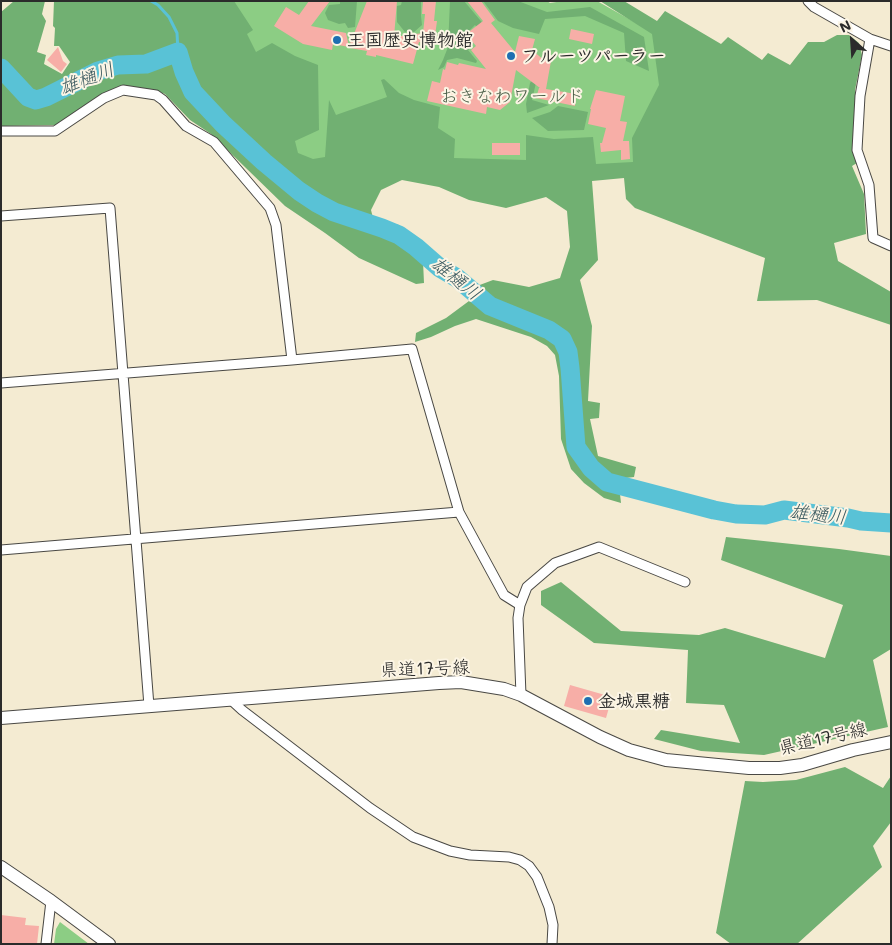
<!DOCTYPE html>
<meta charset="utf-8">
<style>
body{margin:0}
#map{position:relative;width:892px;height:945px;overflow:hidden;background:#f4ebd2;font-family:Mali,sans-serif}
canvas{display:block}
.frame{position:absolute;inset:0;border:2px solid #2b2b2b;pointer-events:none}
.north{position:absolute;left:827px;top:15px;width:50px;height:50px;-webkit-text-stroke:4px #fcf5e5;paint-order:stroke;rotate:334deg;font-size:14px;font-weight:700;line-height:20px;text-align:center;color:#2b2b2b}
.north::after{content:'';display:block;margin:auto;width:18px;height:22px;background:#2b2b2b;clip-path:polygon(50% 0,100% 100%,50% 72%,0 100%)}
</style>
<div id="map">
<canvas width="892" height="945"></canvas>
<div class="frame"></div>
<div class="north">N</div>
</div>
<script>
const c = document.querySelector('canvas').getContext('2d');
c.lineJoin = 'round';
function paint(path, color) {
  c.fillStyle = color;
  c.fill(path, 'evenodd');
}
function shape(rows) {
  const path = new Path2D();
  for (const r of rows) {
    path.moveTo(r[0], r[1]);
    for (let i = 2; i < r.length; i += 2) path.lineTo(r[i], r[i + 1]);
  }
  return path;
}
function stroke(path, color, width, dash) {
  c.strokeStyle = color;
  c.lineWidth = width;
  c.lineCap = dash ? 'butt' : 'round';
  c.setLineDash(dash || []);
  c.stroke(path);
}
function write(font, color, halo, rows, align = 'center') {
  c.font = font + ' Mali,"Klee One",sans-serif';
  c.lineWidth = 4;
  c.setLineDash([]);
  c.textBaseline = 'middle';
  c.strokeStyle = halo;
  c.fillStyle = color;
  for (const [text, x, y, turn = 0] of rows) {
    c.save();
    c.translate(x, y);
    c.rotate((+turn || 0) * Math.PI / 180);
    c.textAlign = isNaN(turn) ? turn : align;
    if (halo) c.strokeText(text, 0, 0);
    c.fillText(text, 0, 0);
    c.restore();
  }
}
paint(shape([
 [219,1,547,1,550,3,563,1,597,1,654,33,663,81,630,177,454,171,324,164,293,158,251,59],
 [60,922,89,944,54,944,56,929]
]), '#8ccd84');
paint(shape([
 [14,1,45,1,42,14,46,21,37,52,46,55,44,64,62,74,70,62,59,46,54,46,55,28,53,26,54,1,234,1,253,30,247,34,256,52,272,43,295,56,318,65,319,130,295,141,298,153,313,159,325,157,329,100,336,115,387,97,381,80,384,79,399,93,414,100,440,107,438,128,455,139,454,158,526,160,526,135,554,139,593,137,596,164,633,162,632,138,659,85,652,34,600,1,624,1,657,21,665,11,721,44,728,37,762,60,768,53,790,65,808,42,824,42,837,35,849,35,859,43,862,55,855,90,857,163,852,166,864,194,866,234,834,243,838,261,891,292,891,325,817,300,757,301,765,258,635,208,626,199,624,178,592,181,598,260,580,280,592,326,588,401,600,403,599,418,590,419,598,456,636,467,634,477,617,479,585,467,590,479,620,494,621,503,604,498,584,483,571,469,561,439,559,376,555,355,547,346,531,337,476,319,455,326,431,337,415,342,416,333,446,318,469,301,477,286,493,280,529,287,560,278,570,247,567,211,546,197,506,208,469,200,439,187,402,180,381,190,371,210,373,218,399,225,423,261,424,283,416,284,359,258,325,233,285,206,211,134,190,120,165,94,155,90,122,85,101,95,56,125,1,126,1,12],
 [340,1,357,1,355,27,348,28,345,23,339,24,328,20,325,13,329,5,340,4],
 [402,1,421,2,421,16,422,25,414,32,405,32,397,22,397,6,401,5],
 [450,1,464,1,491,33,486,37,475,25,465,35,473,46,468,50,477,61,476,63,457,58,447,60,444,67,438,70,443,60,448,47],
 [483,1,518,1,547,12,590,7,644,37,649,71,626,61,624,33,585,16,545,19,539,34,513,28,498,21],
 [538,74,532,100,549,105,527,113,526,104,530,83],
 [558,106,588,112,584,130,548,131,532,118,550,112],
 [726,537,839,549,891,556,891,649,873,660,888,727,764,755,701,751,654,739,661,730,740,743,724,705,686,703,688,650,594,643,541,605,541,591,561,582,621,631,699,635,725,628,825,658,843,605,721,560],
 [845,767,883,788,891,776,891,822,873,846,882,867,797,944,731,944,716,933,745,781,763,782,796,780]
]), '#71b072');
stroke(shape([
 [151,1,158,5,169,17,177,33,178,52]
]), '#59c2d6', 3);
stroke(shape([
 [1,68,28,97,36,100,46,97,98,71,118,65,146,64,178,52,184,72,193,92,223,124,264,162,299,191,317,203,334,212,382,228,399,235,416,247,440,268,457,278,490,306,549,330,562,339,568,352,570,368,576,447,591,468,607,482,714,510,736,514,765,515,784,510,848,518,861,521,891,523]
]), '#59c2d6', 19);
paint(shape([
 [309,1,330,1,311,26,346,33,349,47,333,44,332,50,303,44,274,26,286,7,299,15],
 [367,1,397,1,394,37,423,33,425,14,422,14,423,1,436,1,434,21,437,21,434,43,419,42,413,64,376,55,376,57,366,55,367,51,350,48,351,34,354,34],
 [467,1,481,1,495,20,491,23,515,52,519,36,535,39,532,50,545,61,551,61,546,89,576,94,575,106,536,98,539,88,540,88,516,70,510,102,500,110,487,107,486,114,427,101,432,81,440,83,443,69,445,70,447,62,458,65,459,63,486,69,471,50,476,46,466,34,483,21],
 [571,29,594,34,592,44,569,39],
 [58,47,63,61,67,64,61,72,47,60],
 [596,90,625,96,620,121,627,122,623,141,629,141,630,159,621,160,621,150,601,152,600,143,602,143,606,128,588,124,591,109,590,109],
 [492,143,520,143,520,155,492,155],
 [570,685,612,697,606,718,564,706],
 [1,915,26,918,25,925,39,926,37,944,1,944]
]), '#f7aea7');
const street = shape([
 [808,1,814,7,870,39,891,46],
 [870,39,860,96,857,150,869,185,873,238,891,246],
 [1,131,55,131,104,98,123,90,156,95,163,100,186,126,214,142,270,208,276,225,292,360],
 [1,216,110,208,149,706],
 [1,383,292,360,412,349,459,512,504,595,520,605],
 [1,550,459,512],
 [521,695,518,618,520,605,527,587,555,563,599,547,685,582],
 [230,699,242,710,370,808,413,837,450,851,470,855,509,857,520,860,529,866,537,877,549,907,553,925,552,944],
 [46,944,51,901]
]);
const secondary = shape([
 [1,718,439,683,461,682,504,689,521,695,600,737,629,750,666,760,749,768,780,768,802,765,853,750,891,742],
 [1,867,51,901,109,944]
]);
stroke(street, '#494844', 11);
stroke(secondary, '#494844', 14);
stroke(street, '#fff', 9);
stroke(secondary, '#fff', 12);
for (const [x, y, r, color] of [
 [337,40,5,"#1f6fb2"],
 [511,56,5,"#1f6fb2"],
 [588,701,5,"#1f6fb2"]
]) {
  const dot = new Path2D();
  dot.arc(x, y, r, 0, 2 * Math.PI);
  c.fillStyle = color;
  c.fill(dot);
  stroke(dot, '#fcf5e5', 2);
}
write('bold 18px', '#2b2b2b', '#fcf5e5', [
 ["王国歴史博物館",347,40],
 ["フルーツパーラー",521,56],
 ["金城黒糖",598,701]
], 'left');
write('18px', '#485c46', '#fcf5e5', [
 ["おきなわワールド",512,96]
]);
write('18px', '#2b2b2b', '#fcf5e5', [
 ["県道17号線",425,669,-2],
 ["県道17号線",823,739,-13]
]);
write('italic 19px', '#39585e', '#fcf5e5', [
 ["雄樋川",87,79,-21],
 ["雄樋川",456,279,38],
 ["雄樋川",818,515,6]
]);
</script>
